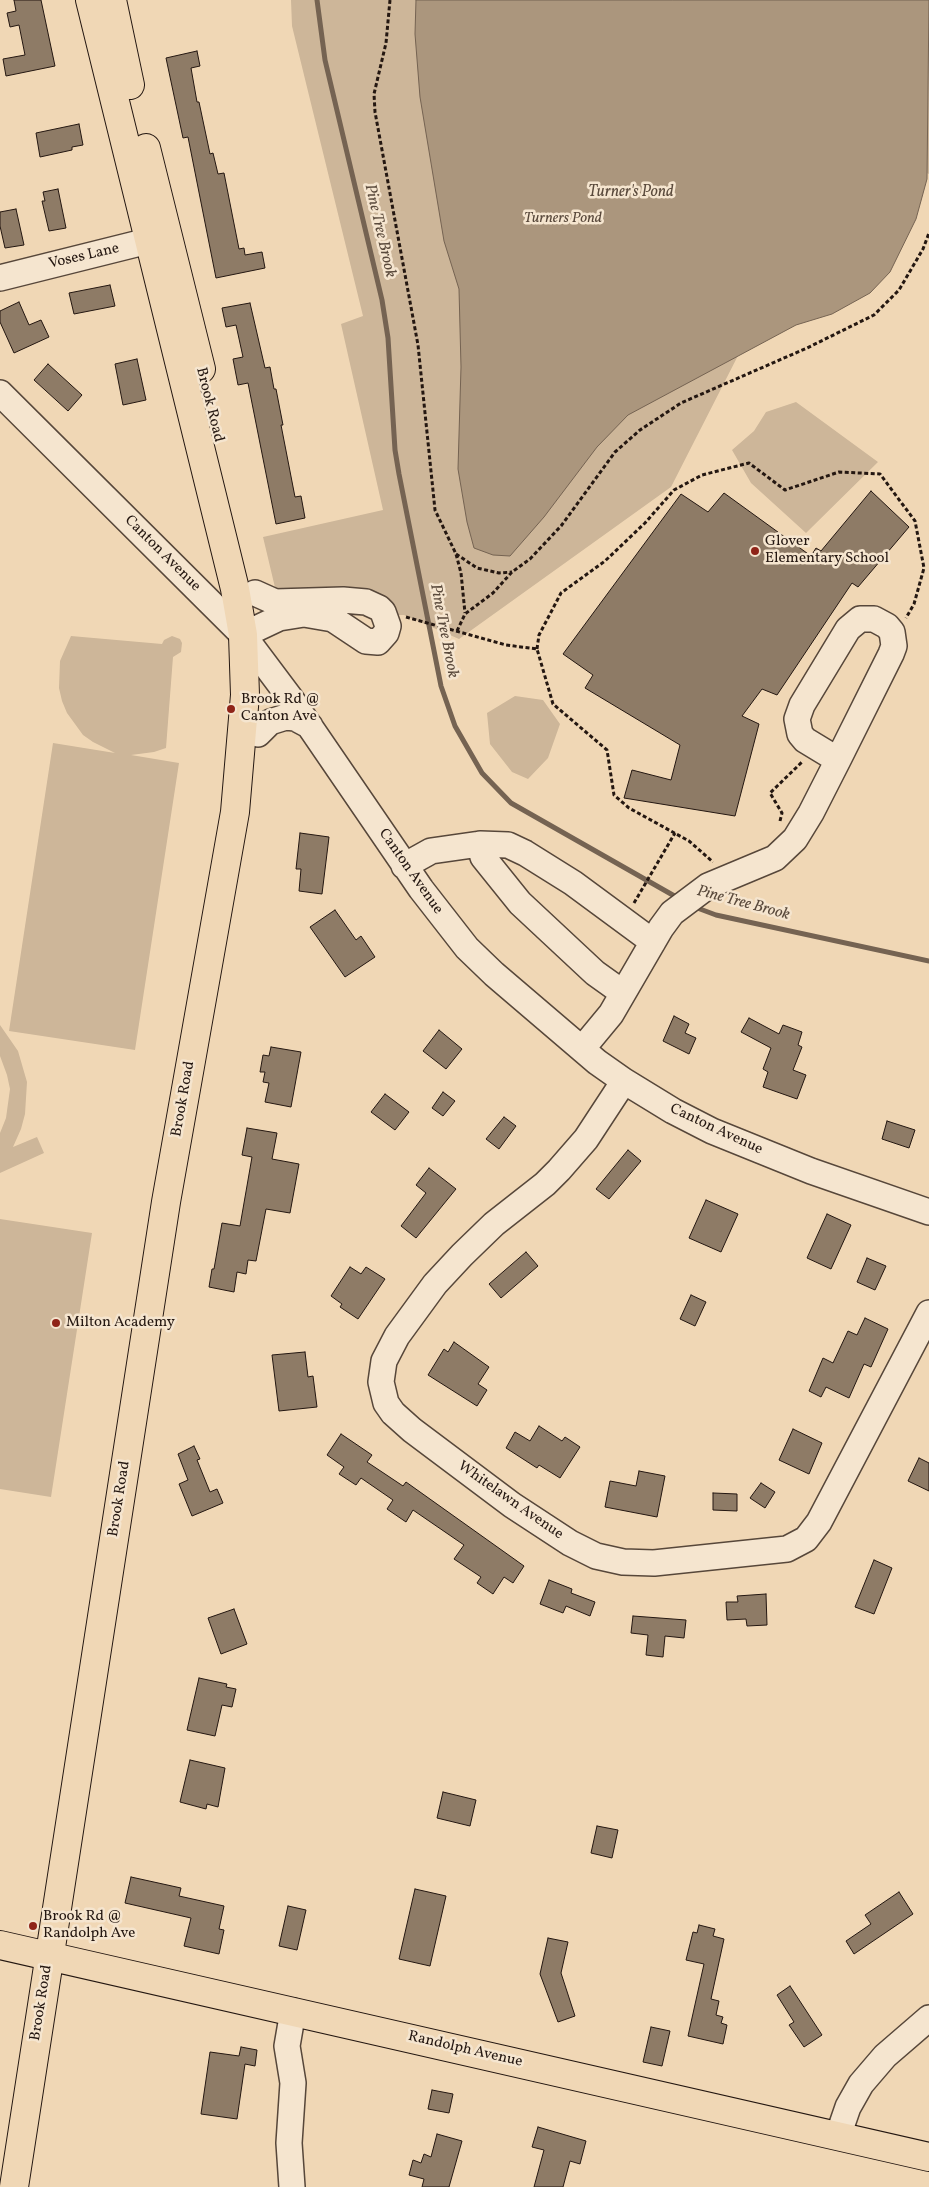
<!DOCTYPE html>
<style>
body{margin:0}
canvas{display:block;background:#f0d7b5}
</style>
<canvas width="929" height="2187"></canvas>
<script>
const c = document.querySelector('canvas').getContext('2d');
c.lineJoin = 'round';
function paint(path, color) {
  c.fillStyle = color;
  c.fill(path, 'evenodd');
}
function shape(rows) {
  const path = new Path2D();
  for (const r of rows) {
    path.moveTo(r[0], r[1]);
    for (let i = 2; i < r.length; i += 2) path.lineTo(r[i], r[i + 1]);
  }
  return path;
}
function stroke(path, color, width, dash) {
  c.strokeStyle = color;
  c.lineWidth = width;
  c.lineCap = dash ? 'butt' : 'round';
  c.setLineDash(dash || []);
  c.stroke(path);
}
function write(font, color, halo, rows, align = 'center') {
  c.font = font + ' Vollkorn,serif';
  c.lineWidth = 5;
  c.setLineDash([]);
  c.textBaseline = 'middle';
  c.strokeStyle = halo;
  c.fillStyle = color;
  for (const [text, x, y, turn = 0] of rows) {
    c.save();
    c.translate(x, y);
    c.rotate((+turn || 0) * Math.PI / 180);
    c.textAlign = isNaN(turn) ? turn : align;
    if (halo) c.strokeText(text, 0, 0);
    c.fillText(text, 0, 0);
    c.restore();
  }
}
paint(shape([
 [291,0,929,0,929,174,851,134,671,487,459,639,404,615,282,617,263,537,383,510,341,324,363,316,292,26],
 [796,402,878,462,806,533,751,483,732,450,754,431,766,412],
 [71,636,162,644,164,640,172,636,180,639,182,643,181,652,173,657,166,748,154,752,131,755,179,763,135,1050,9,1031,53,743,115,753,93,742,83,735,67,713,62,701,59,688,60,661],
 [515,696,543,700,560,724,548,758,528,779,512,772,490,744,487,713],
 [0,1025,18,1051,27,1082,25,1114,21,1129,13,1147,37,1137,44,1153,0,1173,0,1133,6,1118,10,1089,7,1075,0,1056],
 [0,1219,92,1233,51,1497,0,1489]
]), '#cdb699');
const water = shape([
 [416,0,929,0,927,179,916,219,890,272,870,293,832,314,796,325,628,415,597,447,544,517,510,556,493,555,474,548,467,522,458,469,461,367,459,289,444,241,420,97,415,34,416,0]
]);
paint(water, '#ab967d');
stroke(water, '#756352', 1);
stroke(shape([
 [317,0,325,60,382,300,388,338,395,450,399,474,441,686,455,726,482,773,511,803,678,898],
 [692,906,716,915,929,961]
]), '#756352', 5);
const building = shape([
 [14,0,41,0,55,66,6,76,3,59,25,55,19,25,10,27,7,13,16,11,14,0],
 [197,51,200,66,191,68,197,102,199,102,210,154,213,153,218,174,224,173,239,249,244,248,245,255,262,252,265,268,216,278,188,137,183,138,166,58,197,51],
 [79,124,83,145,72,147,72,150,40,157,36,133,79,124],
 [58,189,66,228,49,231,42,201,45,201,43,192,58,189],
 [16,209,24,245,5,248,0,226,0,212,16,209],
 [110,285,115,306,74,314,69,293,110,285],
 [19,302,29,325,41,320,49,337,14,353,0,322,0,311,19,302],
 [250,303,265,368,270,367,274,389,276,389,283,425,281,425,295,497,301,496,305,518,276,524,248,383,238,385,233,359,243,357,236,325,226,327,222,308,250,303],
 [137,359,146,400,123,405,115,364,137,359],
 [48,364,82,395,68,411,34,380,48,364],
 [871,491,909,527,858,587,852,583,777,695,762,689,742,716,759,724,735,816,624,798,632,770,671,780,680,745,585,688,593,675,563,654,681,494,708,512,724,493,811,556,816,548,821,551,871,491],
 [300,833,329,837,322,894,299,891,301,869,296,869,300,833],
 [335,910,356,940,361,936,375,957,345,977,310,927,335,910],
 [674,1016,689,1024,685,1033,696,1038,689,1054,663,1041,674,1016],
 [749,1018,779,1034,783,1025,802,1032,798,1045,802,1047,793,1070,806,1075,797,1099,763,1087,768,1072,763,1069,771,1048,741,1032,749,1018],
 [439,1030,462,1049,446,1069,423,1051,439,1030],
 [271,1047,301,1052,291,1107,265,1102,269,1083,263,1082,265,1072,260,1072,263,1055,269,1056,271,1047],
 [443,1092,455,1101,443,1116,432,1108,443,1092],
 [385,1094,409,1112,395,1130,371,1112,385,1094],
 [504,1117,516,1126,499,1149,486,1139,504,1117],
 [887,1121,915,1130,909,1148,882,1139,887,1121],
 [247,1128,277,1133,272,1159,299,1164,290,1213,266,1209,256,1261,248,1260,246,1274,237,1272,234,1292,209,1287,212,1269,214,1269,222,1223,240,1226,252,1157,242,1155,247,1128],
 [628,1150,641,1161,609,1199,596,1189,628,1150],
 [429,1168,456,1189,416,1238,401,1226,426,1193,416,1185,429,1168],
 [706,1200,738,1214,721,1252,689,1238,706,1200],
 [827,1214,851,1225,831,1269,807,1258,827,1214],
 [526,1252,538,1266,501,1298,489,1284,526,1252],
 [867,1258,886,1266,875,1290,857,1282,867,1258],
 [350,1267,361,1274,366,1267,385,1279,358,1319,340,1307,342,1304,331,1296,350,1267],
 [691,1295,706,1302,695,1326,680,1319,691,1295],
 [865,1318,888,1329,871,1367,864,1364,849,1398,826,1387,821,1397,809,1391,823,1358,833,1363,848,1331,857,1335,865,1318],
 [454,1342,489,1367,478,1384,487,1390,477,1406,428,1375,444,1349,448,1352,454,1342],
 [305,1352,308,1377,313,1376,317,1407,279,1411,272,1355,305,1352],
 [539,1426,562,1441,565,1437,580,1447,560,1478,539,1465,537,1468,506,1448,515,1432,530,1441,539,1426],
 [793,1429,822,1443,809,1474,779,1460,793,1429],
 [341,1434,372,1455,367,1462,403,1486,406,1482,524,1566,513,1583,504,1577,493,1594,477,1583,481,1577,454,1559,464,1545,413,1510,406,1522,387,1509,393,1500,361,1478,356,1485,339,1474,344,1467,327,1455,341,1434],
 [194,1446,200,1459,197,1460,210,1492,217,1489,223,1503,192,1516,179,1484,188,1480,178,1454,194,1446],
 [919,1458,929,1463,929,1491,908,1481,919,1458],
 [639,1471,665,1476,657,1517,605,1507,610,1481,636,1486,639,1471],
 [761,1483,775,1492,765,1508,750,1498,761,1483],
 [713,1493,737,1494,737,1511,713,1510,713,1493],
 [874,1560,892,1568,874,1614,855,1607,874,1560],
 [549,1580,572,1589,571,1593,595,1602,590,1616,566,1606,563,1613,540,1604,549,1580],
 [766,1594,767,1625,747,1626,746,1619,727,1620,726,1602,738,1602,737,1596,766,1594],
 [234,1609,247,1644,221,1654,208,1618,234,1609],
 [633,1616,686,1620,684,1638,665,1636,663,1657,646,1655,648,1635,631,1633,633,1616],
 [199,1678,227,1684,226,1687,236,1689,232,1707,222,1705,215,1736,187,1730,199,1678],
 [190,1760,225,1768,218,1807,207,1804,206,1809,180,1802,190,1760],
 [443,1792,476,1800,470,1826,437,1818,443,1792],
 [597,1826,618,1830,612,1858,591,1853,597,1826],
 [131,1877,181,1888,179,1896,224,1906,219,1929,224,1930,219,1954,184,1946,191,1918,125,1903,131,1877],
 [415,1889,446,1896,430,1966,399,1959,415,1889],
 [899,1892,913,1914,854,1954,846,1941,871,1924,865,1915,899,1892],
 [288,1906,306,1910,297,1950,279,1946,288,1906],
 [699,1925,715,1929,713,1936,724,1939,711,1999,719,2001,716,2015,723,2017,721,2023,727,2025,723,2044,688,2036,704,1964,686,1960,693,1932,697,1933,699,1925],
 [548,1938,568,1942,561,1973,575,2016,558,2022,540,1974,548,1938],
 [790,1986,822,2035,804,2047,789,2025,794,2022,777,1995,790,1986],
 [651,2027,670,2031,662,2066,643,2062,651,2027],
 [241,2047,257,2050,255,2066,245,2064,237,2119,201,2114,210,2052,239,2056,241,2047],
 [432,2090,453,2094,449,2113,428,2109,432,2090],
 [538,2127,586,2141,580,2164,570,2161,563,2187,534,2187,544,2150,532,2147,538,2127],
 [437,2134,462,2141,449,2187,422,2187,424,2179,409,2175,413,2160,421,2163,424,2154,431,2157,437,2134]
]);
paint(building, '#8e7b66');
stroke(building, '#241711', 1);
const minor = shape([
 [0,278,168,236],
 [0,393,243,635,291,699,421,889,467,948,494,974,597,1062,624,1081,673,1111,712,1131,811,1171,929,1212],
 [243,635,279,618,304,614,333,619,366,641,378,642,386,633,388,626,383,612,379,608,366,602,343,600,275,602,255,593],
 [258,734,270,722,286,717,295,718,310,726],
 [480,844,508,845,525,853,573,883,653,942],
 [404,866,431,851,480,844,483,857,487,862,520,903,595,973,623,993],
 [582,1049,611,1014,661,928,672,913,708,886,775,858,795,839,811,813,838,760,891,654,894,646,892,632,887,626,874,619,860,619,848,629,802,705,797,719,800,734,805,740,838,760],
 [624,1081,586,1139,559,1170,545,1184,494,1224,462,1255,435,1284,397,1336,384,1361,381,1382,386,1403,393,1413,412,1430,512,1505,570,1543,596,1556,623,1562,654,1563,787,1549,806,1539,819,1522,929,1313],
 [838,2136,848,2107,861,2084,885,2056,929,2018],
 [292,2187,289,2143,293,2083,287,2046,293,2011]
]);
const major = shape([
 [112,0,130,85],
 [146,148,201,369],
 [0,1945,929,2157],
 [14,2187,166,1202,235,812,245,695,243,635,235,589,90,0]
]);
stroke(minor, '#57473a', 28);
stroke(major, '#241711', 30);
stroke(shape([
 [390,0,386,43,374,94,375,112,418,345,435,510,456,554,461,573,465,613],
 [456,554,477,568,499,573,512,572],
 [406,617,506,645,537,649,553,704,607,750,614,795,629,808,689,841,713,862],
 [457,631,465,614,493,593,512,572,530,559,561,526,615,452,640,430,681,403,807,348,874,315,899,290,923,249,929,233],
 [537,649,539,635,561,593,605,561,645,523,674,490,702,475,749,463,785,490,839,472,880,474,915,521,924,568,914,604,906,618],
 [780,821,782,813,770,793,802,762],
 [634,903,675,833]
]), '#241711', 3, [4, 2.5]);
stroke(minor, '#f5e5cf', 25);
stroke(major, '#f0d7b5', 28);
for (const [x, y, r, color] of [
 [755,551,5,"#8f2418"],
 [231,709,5,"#8f2418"],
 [56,1323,5,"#8f2418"],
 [33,1926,5,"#8f2418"]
]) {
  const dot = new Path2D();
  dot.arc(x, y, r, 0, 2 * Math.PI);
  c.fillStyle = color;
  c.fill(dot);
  stroke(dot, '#f5e5cf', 2);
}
write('italic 15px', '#57473a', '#f5e5cf', [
 ["Turners Pond",563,219]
]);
write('15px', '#241711', '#f5e5cf', [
 ["Voses Lane",84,257,-13],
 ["Brook Road",209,405,76],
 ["Canton Avenue",162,554,45],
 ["Canton Avenue",410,872,55],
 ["Brook Road",184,1099,-80],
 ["Canton Avenue",716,1130,25],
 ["Brook Road",120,1499,-81],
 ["Whitelawn Avenue",510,1501,35],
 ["Brook Road",42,2003,-81],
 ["Randolph Avenue",465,2050,13]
]);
write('15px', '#241711', '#f5e5cf', [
 ["Glover",765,542],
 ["Elementary School",765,559],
 ["Brook Rd @",241,700],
 ["Canton Ave",241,717],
 ["Milton Academy",66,1323],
 ["Brook Rd @",43,1917],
 ["Randolph Ave",43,1934]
], 'left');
write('italic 16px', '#5a4a3c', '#f5e5cf', [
 ["Turner's Pond",631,193],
 ["Pine Tree Brook",379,231,77],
 ["Pine Tree Brook",443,631,79],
 ["Pine Tree Brook",743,904,15]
]);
</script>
